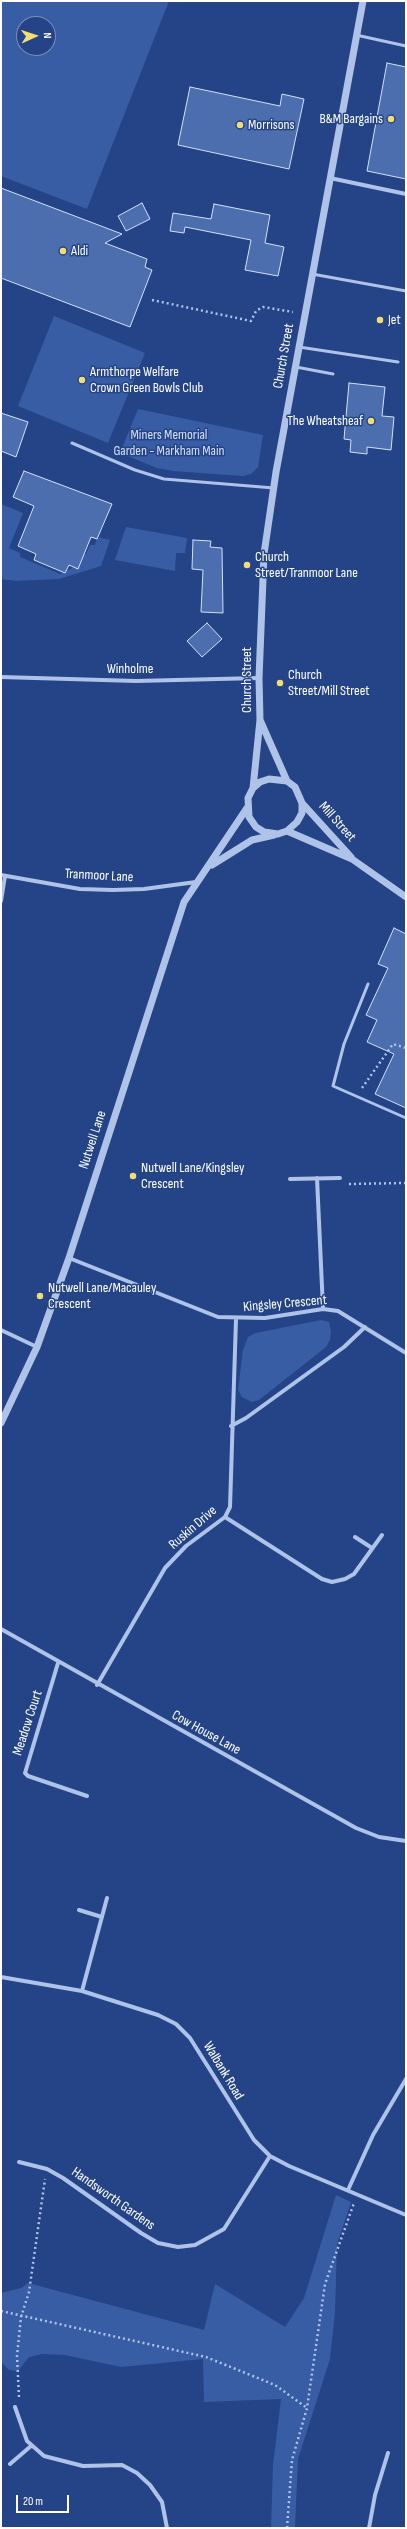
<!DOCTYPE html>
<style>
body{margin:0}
#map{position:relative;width:407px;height:2529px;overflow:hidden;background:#244487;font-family:"Sofia Sans Condensed",sans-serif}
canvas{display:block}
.frame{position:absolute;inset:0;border:2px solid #fff;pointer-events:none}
.north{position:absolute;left:16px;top:16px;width:40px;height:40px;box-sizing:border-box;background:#244487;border:1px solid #7c8fb7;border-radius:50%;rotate:87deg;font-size:11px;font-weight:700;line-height:16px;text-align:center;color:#fff}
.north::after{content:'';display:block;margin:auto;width:14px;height:18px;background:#f3dc73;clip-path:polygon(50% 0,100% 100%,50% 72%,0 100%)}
.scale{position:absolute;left:16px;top:2495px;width:53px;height:18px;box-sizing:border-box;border:2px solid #fff;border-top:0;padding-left:5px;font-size:12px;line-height:14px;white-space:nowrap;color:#fff;-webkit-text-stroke:3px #244487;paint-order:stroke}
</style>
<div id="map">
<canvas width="407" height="2529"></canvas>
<div class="frame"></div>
<div class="north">N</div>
<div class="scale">20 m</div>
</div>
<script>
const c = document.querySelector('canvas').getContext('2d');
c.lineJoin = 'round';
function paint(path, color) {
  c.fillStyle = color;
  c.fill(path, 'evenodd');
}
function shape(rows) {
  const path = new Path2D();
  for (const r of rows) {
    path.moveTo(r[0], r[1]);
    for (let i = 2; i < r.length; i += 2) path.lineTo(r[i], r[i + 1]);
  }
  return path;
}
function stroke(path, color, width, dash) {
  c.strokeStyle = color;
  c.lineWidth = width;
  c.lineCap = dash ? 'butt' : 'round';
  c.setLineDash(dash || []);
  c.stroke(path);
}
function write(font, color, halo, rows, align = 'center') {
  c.font = font + ' "Sofia Sans Condensed",sans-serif';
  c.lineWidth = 3;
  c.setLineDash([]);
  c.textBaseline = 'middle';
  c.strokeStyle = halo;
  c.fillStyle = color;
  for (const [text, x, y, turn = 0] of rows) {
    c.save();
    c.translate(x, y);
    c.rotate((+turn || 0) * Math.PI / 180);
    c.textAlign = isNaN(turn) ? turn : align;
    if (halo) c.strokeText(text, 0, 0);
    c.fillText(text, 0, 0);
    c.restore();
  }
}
paint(shape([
 [1,1,169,1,87,209,1,176],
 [24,24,48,24,48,48,24,48],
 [54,316,145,353,108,443,18,406],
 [138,409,263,435,258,467,251,474,243,476,173,471,157,468,120,453],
 [1,504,23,513,9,548,20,553,20,557,60,574,78,565,83,554,86,554,90,545,95,545,97,537,110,540,101,566,59,579,16,581,1,579],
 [126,527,187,538,185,553,176,553,175,571,115,560],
 [321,1320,329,1322,331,1331,330,1340,326,1347,259,1400,252,1402,242,1397,238,1390,243,1350,248,1337,256,1333],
 [336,2195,351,2202,337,2244,335,2312,330,2359,298,2459,295,2528,271,2528,273,2465,281,2399,204,2402,203,2359,121,2367,65,2355,42,2354,29,2357,18,2371,9,2370,1,2362,1,2293,21,2288,28,2283,204,2330,215,2284,285,2327,304,2298]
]), '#385da4');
const building = shape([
 [387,63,406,67,406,179,367,171,387,63],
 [190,87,280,106,282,94,304,99,289,169,178,145,190,87],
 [1,188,122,234,105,243,147,259,145,267,152,270,130,327,1,278,1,188],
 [142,203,150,219,126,231,118,216,142,203],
 [214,204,270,215,265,243,284,247,278,276,245,270,251,240,185,227,184,233,170,231,173,213,211,219,214,204],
 [349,383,385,387,382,416,394,417,391,450,367,447,367,454,350,452,351,440,344,439,349,383],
 [1,413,28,422,16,457,1,451,1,413],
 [24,471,112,504,97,539,91,537,78,569,69,565,65,573,34,560,36,554,18,546,34,506,13,497,24,471],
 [193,540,211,541,210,547,222,548,223,613,201,612,203,570,192,569,193,540],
 [207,623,222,639,202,657,187,641,207,623],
 [394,928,406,934,406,1108,375,1094,394,1054,367,1042,377,1020,366,1015,388,968,378,964,394,928]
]);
paint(building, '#4c6eaf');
stroke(building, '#d3e0f7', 1);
stroke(shape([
 [152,300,251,321,256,311,263,307,293,312],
 [362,1088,393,1044,406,1048],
 [349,1184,406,1183],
 [1,2311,206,2357,275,2385,307,2408],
 [19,2397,17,2356,21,2317,29,2292,45,2179],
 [287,2528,292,2460,307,2408,325,2284,354,2203]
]), '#afc3e9', 2.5, [2, 3]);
stroke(shape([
 [356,35,406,46],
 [312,274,406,291],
 [299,347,398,362],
 [296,367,333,374],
 [72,443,135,470,164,479,274,488],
 [368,984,344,1044,333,1086,406,1118]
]), '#afc3e9', 3);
stroke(shape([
 [330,178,406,194],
 [1,677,136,681,259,678],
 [1,875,80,889,113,890,144,889,196,882],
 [1,901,5,876],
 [317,1178,323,1309],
 [290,1179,340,1178],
 [69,1258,218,1317,265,1318,323,1309,338,1311,406,1353],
 [1,1330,37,1347],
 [231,1426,246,1418,344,1347,365,1327],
 [225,1517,322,1579,332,1582,345,1579,354,1574,382,1535],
 [355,1537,372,1548],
 [1,1629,356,1828,379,1837,406,1841],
 [58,1663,25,1773,28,1776,87,1796],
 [97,1685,165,1568,186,1546,225,1517,230,1507,236,1319],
 [79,1910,102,1917],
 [1,1977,82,1991,158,2015,176,2024,190,2038,254,2140,270,2156,289,2166,406,2215],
 [82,1991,107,1898],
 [19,2162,47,2169,63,2178,141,2233,158,2243,178,2247,195,2245,224,2229,270,2156],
 [348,2190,373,2135,406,2079],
 [15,2407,27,2441,44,2456,83,2466,122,2465,137,2473,150,2485,162,2502,167,2528],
 [10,2464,31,2446],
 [369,2528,375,2495,388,2453]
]), '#afc3e9', 4);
stroke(shape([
 [260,720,287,781,295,787,302,803,302,813,297,822,287,831,278,834,264,832,256,827,249,817,248,798,253,788,260,782,269,779,287,781],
 [253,788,260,720,259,678,264,554,276,472,363,1],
 [302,803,351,857],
 [287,831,352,859,406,897],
 [212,865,252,840,274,835],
 [1,1423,37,1347,69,1258,184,902,247,808]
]), '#afc3e9', 7);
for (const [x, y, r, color] of [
 [391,119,4,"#f3dc73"],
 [240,125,4,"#f3dc73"],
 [63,251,4,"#f3dc73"],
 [380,320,4,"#f3dc73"],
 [82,380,4,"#f3dc73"],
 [371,421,4,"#f3dc73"],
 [247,565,4,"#f3dc73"],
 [280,683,4,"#f3dc73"],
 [133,1176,4,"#f3dc73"],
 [40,1296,4,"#f3dc73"]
]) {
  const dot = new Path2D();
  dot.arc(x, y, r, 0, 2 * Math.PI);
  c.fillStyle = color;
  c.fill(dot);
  stroke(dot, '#244487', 1.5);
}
write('14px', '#fff', '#244487', [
 ["B&M Bargains",383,119,"right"],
 ["Morrisons",248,125],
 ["Aldi",71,251],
 ["Jet",388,320],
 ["Armthorpe Welfare",90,372],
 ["Crown Green Bowls Club",90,388],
 ["The Wheatsheaf",363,421,"right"],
 ["Church",255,557],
 ["Street/Tranmoor Lane",255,573],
 ["Church",288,675],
 ["Street/Mill Street",288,691],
 ["Nutwell Lane/Kingsley",141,1168],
 ["Crescent",141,1184],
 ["Nutwell Lane/Macauley",48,1288],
 ["Crescent",48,1304]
], 'left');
write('14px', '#fff', '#244487', [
 ["Church Street",284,356,-80],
 ["Winholme",130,669],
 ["Church Street",247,680,-90],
 ["Mill Street",337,822,48],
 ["Tranmoor Lane",99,876,3],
 ["Nutwell Lane",93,1140,-72],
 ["Kingsley Crescent",285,1304,-5],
 ["Ruskin Drive",193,1528,-41],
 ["Meadow Court",28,1723,-72],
 ["Cow House Lane",206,1733,29],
 ["Walbank Road",223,2071,59],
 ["Handsworth Gardens",113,2199,35]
]);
write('14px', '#d3e0f7', '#244487', [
 ["Miners Memorial",169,435],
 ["Garden - Markham Main",169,451]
]);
</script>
